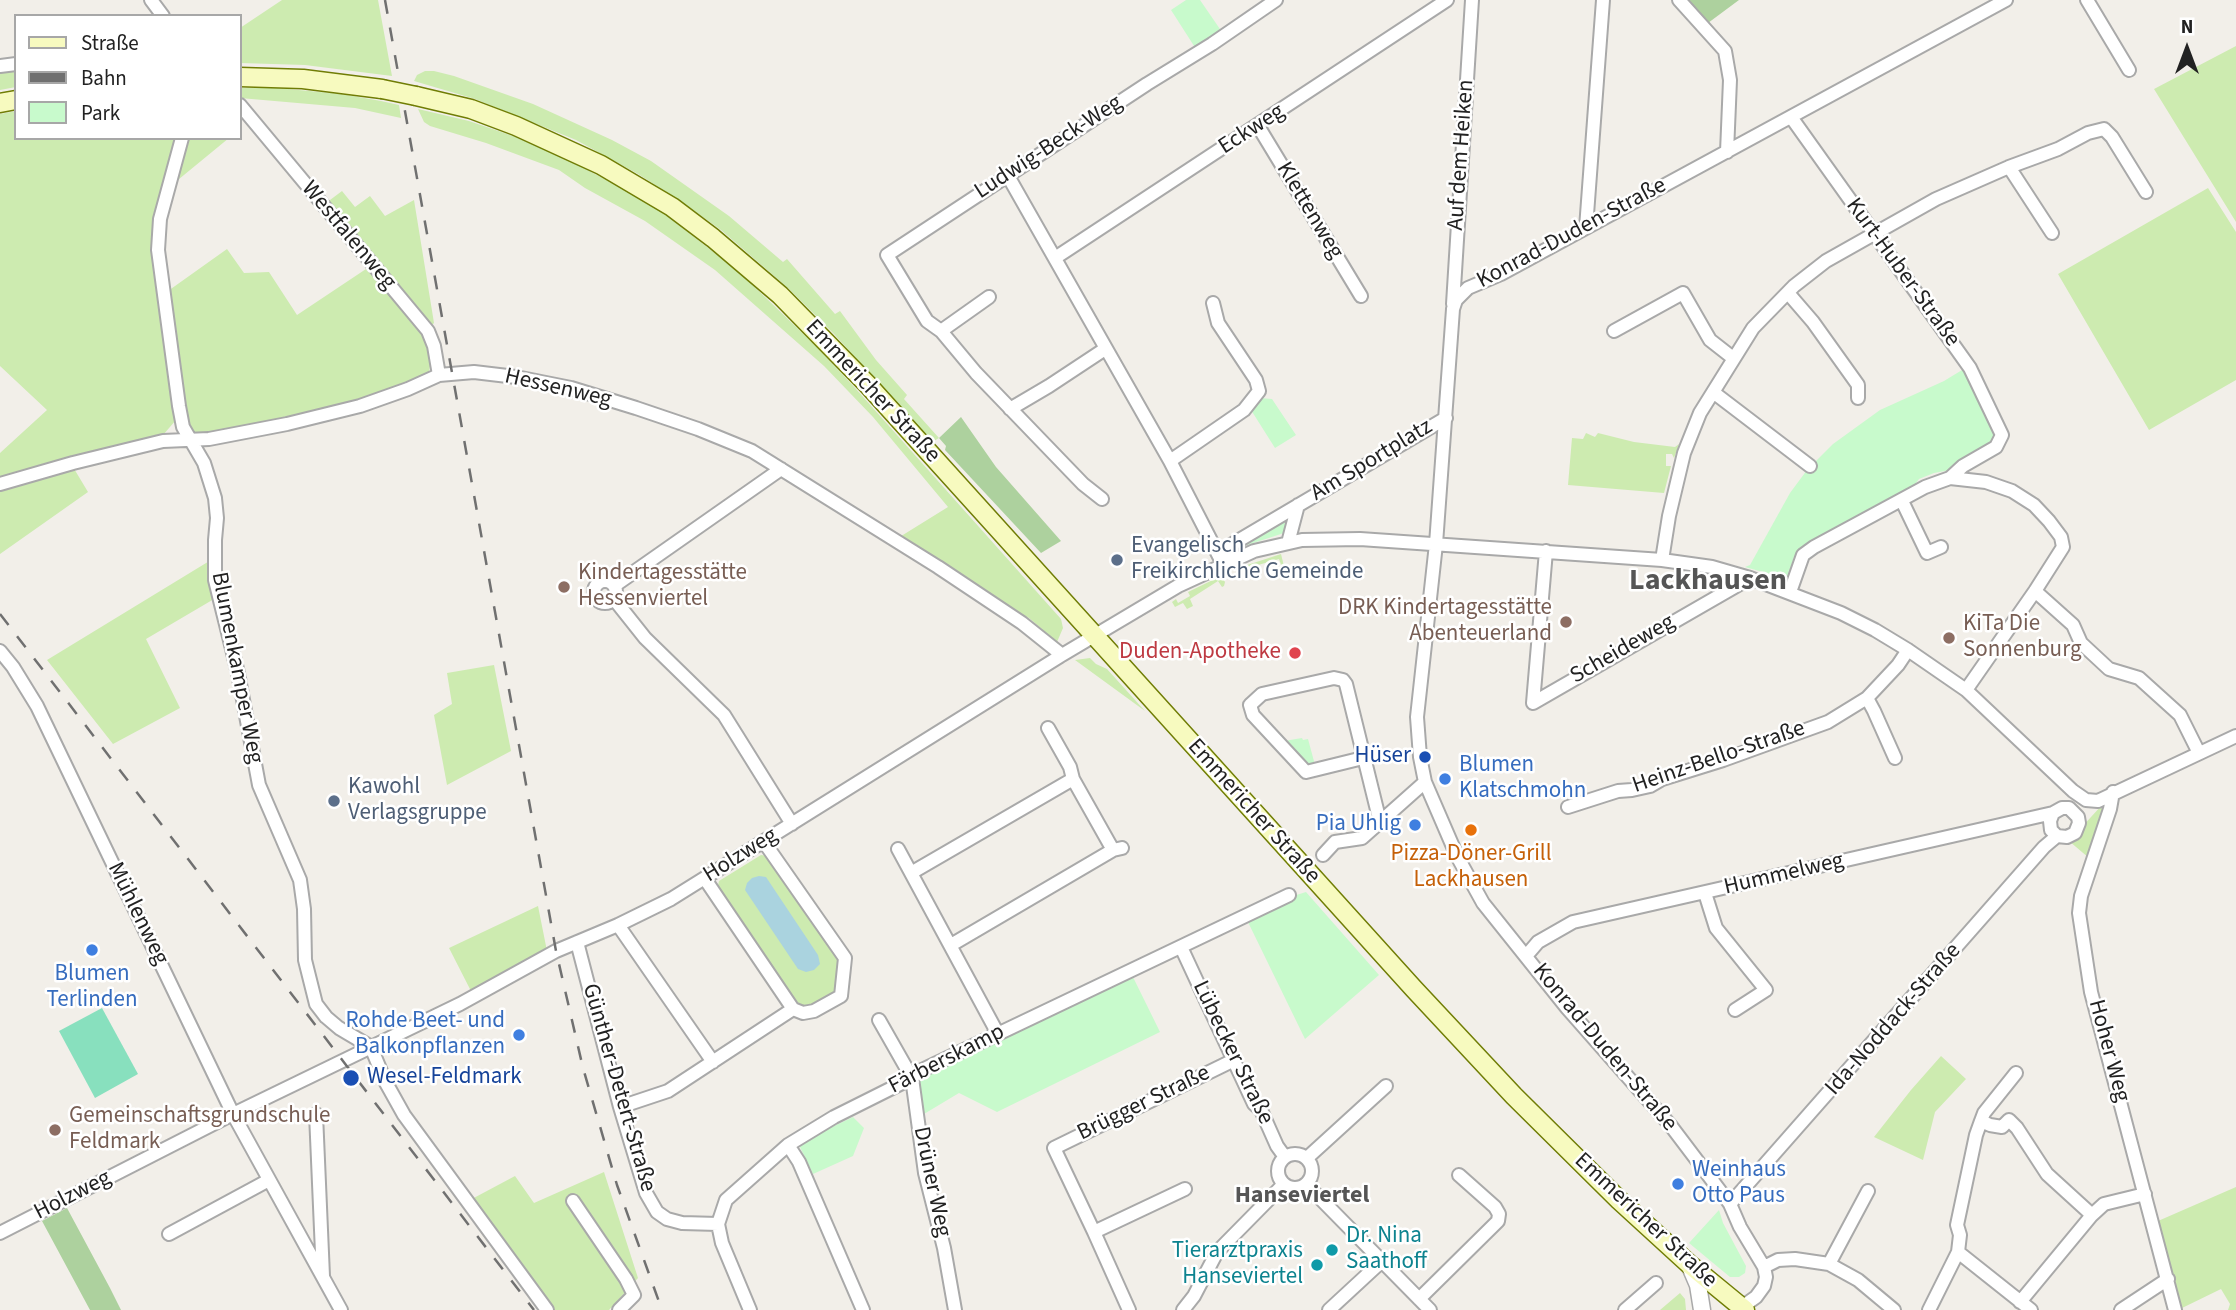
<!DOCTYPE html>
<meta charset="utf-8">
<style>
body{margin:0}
#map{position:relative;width:2236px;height:1310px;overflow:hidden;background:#f2efe9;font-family:"Source Sans 3",sans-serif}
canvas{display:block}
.legend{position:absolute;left:14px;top:14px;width:228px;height:126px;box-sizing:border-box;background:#fff;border:2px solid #a7a7a7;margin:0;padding:9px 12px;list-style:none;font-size:21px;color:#222}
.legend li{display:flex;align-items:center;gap:14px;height:35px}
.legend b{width:35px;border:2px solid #a7a7a7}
.north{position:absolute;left:2152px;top:14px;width:70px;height:70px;-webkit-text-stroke:5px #fff;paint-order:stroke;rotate:0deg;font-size:19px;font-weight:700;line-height:28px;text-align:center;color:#222}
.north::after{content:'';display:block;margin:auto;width:24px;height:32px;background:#222;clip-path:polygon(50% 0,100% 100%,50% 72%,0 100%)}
</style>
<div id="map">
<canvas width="2236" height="1310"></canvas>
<ul class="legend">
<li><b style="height:9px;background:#f7fabf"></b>Straße</li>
<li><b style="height:9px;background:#707070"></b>Bahn</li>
<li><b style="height:19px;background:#c8facc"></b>Park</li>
</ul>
<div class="north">N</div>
</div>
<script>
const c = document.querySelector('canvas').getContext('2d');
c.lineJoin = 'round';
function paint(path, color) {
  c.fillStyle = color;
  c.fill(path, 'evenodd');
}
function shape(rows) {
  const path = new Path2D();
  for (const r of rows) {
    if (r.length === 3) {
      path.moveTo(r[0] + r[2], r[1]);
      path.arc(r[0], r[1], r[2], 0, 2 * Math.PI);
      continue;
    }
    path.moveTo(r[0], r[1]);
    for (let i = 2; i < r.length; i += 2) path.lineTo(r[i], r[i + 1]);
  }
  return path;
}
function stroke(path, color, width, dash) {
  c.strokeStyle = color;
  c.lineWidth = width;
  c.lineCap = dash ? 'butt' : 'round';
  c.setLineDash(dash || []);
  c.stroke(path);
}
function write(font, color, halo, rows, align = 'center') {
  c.font = font + ' "Source Sans 3",sans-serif';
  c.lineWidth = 5;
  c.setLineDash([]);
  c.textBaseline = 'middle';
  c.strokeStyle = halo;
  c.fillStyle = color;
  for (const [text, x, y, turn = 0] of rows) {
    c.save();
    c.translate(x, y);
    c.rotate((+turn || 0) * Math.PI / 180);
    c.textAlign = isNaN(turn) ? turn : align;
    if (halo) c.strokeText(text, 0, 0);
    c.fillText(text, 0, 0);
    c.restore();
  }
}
paint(shape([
 [282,0,378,0,392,76,305,65,240,63,240,28],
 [2236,46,2236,222,2154,89],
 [16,69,16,87,0,90,0,72],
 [425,71,434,71,454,76,533,104,612,140,651,161,729,216,783,262,787,259,835,314,840,311,876,360,907,395,904,399,939,438,932,442,834,334,788,288,721,230,679,200,638,174,576,140,475,99,414,81,417,75],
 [266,87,342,94,381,101,399,105,401,118,355,108,240,98,240,88],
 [418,109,469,121,513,136,566,159,626,190,666,215,739,272,818,348,856,389,1061,619,1063,628,1057,642,1029,618,1013,611,898,538,948,507,873,417,824,366,715,270,645,221,585,188,559,170,486,143,430,126,424,122],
 [16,111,16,138,178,138,157,219,176,420,163,435,72,457,0,479,0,453,47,410,0,366,0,114],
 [186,138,229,138,173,184],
 [2208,188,2236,232,2236,380,2149,430,2058,274],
 [342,191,355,207,370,196,385,216,414,200,434,323,430,327,326,203],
 [227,249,244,273,269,272,297,315,369,267,422,331,427,341,431,361,429,372,422,378,394,391,287,420,192,435,186,426,168,291],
 [1586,433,1595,437,1598,433,1634,442,1675,447,1679,444,1674,458,1672,454,1666,454,1666,466,1671,466,1664,493,1568,485,1572,438,1583,439],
 [73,467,88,492,0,554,0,488],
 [1281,554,1284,566,1282,567,1279,559,1258,565,1238,572,1240,579,1235,569],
 [211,560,214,599,146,639,180,708,113,744,47,660],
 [1221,576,1225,582,1224,586,1222,587,1218,581,1190,599,1193,606,1187,609,1183,603,1175,607,1172,602,1176,599,1178,603,1190,596,1188,592],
 [1090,658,1096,664,1107,669,1145,711,1075,660],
 [494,665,511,751,447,785,434,715,452,704,447,673],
 [2102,805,2106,809,2089,858,2069,841],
 [761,855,768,856,842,961,837,994,811,1008,796,1003,717,890,719,881],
 [538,906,547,951,472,993,449,948],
 [1941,1056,1966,1079,1935,1112,1923,1160,1874,1137,1911,1090],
 [604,1172,638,1278,609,1310,552,1310,470,1200,515,1176,534,1203],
 [2236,1187,2236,1310,2228,1310,2230,1304,2221,1289,2180,1309,2158,1221],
 [1680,1293,1685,1299,1686,1310,1660,1310]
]), '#cdebb0');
paint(shape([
 [1686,0,1739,0,1708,23],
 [961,417,996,467,1061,541,1041,553,945,450,946,446,939,438],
 [67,1208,110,1288,121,1310,90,1310,42,1221]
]), '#add19e');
paint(shape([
 [1186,0,1200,0,1222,32,1196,49,1171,10],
 [1967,367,1995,433,1993,444,1956,469,1934,473,1919,479,1913,487,1805,546,1794,557,1785,583,1767,577,1770,574,1745,567,1750,565,1790,493,1807,470,1833,444,1880,410,1944,381],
 [1260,398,1272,399,1296,435,1275,448,1251,410],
 [1279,519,1287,524,1284,533,1235,549],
 [1302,738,1303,740,1308,739,1315,765,1308,766,1284,741],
 [1306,892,1379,975,1305,1039,1246,918,1290,897],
 [1131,973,1160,1032,997,1112,959,1093,924,1114,919,1074],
 [853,1117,864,1128,853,1156,813,1174,798,1143],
 [1719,1210,1723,1223,1746,1266,1745,1273,1739,1277,1730,1277,1689,1243]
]), '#c8facc');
paint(shape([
 [102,1008,138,1074,95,1098,59,1031]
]), '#88e0be');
paint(shape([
 [759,876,766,877,818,955,820,964,814,970,806,972,798,969,745,890,747,883,752,878]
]), '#aad3df');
const minor = shape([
 [151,0,163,16],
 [1679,0,1725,51,1730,80,1727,152],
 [2087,0,2129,70],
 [0,66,16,64],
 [240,105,428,331,434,346,439,375],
 [1791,117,1970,368,2002,435,1996,447,1963,466,1950,478],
 [1258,126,1361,296],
 [182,138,160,219,158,250,179,406,183,427,204,463,215,498,217,518,215,540,215,580,238,673,259,785,300,880,304,909,305,960,316,1004,326,1017,339,1028,371,1047,385,1081,404,1115,547,1310],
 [1008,176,1170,461,1223,564],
 [1586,228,1603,0],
 [2052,233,2009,167,2058,149,2088,133,2104,129,2112,137,2146,192],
 [1055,258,1447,0],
 [1788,293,1813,322,1858,385,1858,398],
 [1453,304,1472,0],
 [941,331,989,297],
 [1614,331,1683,293,1710,340,1733,358],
 [1713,392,1810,466],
 [1010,409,1049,386,1105,349],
 [1170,461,1244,410,1259,391,1256,380,1218,323,1213,303],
 [0,484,73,463,163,441,209,439,287,424,360,406,408,389,439,375,474,372,516,377,571,388,636,408,698,429,752,451,938,567,1022,623,1062,655],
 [1102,499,1083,484,976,373,941,331,927,321,887,255,1147,84,1212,44,1276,0],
 [1902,501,1927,553,1941,547],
 [1288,543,1298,505],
 [1662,560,1669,516,1684,453,1700,413,1753,328,1794,286,1826,261,1936,199,2009,167],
 [1223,564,1231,545,1446,418],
 [605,592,11],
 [614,586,781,469],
 [2035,591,2073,625,2081,643,2109,669,2139,678,2180,715,2199,753],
 [1790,592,1803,555,1814,547,1925,487,1950,478,1986,482,2012,491,2034,505,2049,521,2061,537,2063,547,2035,591,1966,690],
 [614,599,645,638,724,715,792,824],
 [0,651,13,667,37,706,233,1114,341,1310],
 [1867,698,1874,711,1895,758],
 [1533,703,1750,578],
 [1533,703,1546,551],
 [1048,728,1070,767,1073,779,1113,850],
 [1363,758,1306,772,1253,715,1250,705,1262,694,1334,678,1343,680,1346,684,1380,822],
 [2113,792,2110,809,2081,896,2079,913,2091,992,2175,1310],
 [1568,807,1618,791,1632,790,1650,786,1662,779,1723,760,1828,722,1867,698,1898,665,1908,650],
 [764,842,845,958,841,996,814,1011,803,1013,793,1009],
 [898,849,911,873],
 [1323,855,1335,842,1362,838,1425,782],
 [705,879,793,1009],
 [1705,893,1716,928,1766,990,1735,1010],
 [618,925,713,1062],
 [577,942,620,1107,646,1193,657,1212,667,1219,682,1223,718,1224],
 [951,945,1113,850,1122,848],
 [1181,947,1254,1104,1261,1110,1277,1146,1285,1157],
 [1526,956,1538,942,1573,922,2053,813],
 [879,1020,912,1078,925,1173,944,1248,955,1310],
 [998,1034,911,873,1073,779],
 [620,1107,668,1091,793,1009],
 [316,1114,323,1276],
 [1981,1121,1984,1113,2016,1073],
 [788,1145,799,1162,863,1310],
 [1295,1171,17],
 [1307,1158,1386,1086],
 [1306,1184,1430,1310],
 [573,1201,626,1279,634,1295,619,1310],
 [1730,1204,2044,847,2057,836,2067,837,2075,833,2079,823,2078,817,2069,808,2062,808,2053,813,2050,821,2051,830,2057,836],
 [1094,1232,1054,1148,1234,1060],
 [0,1233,233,1114,460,1004,556,951,618,925,671,899,1062,655,1178,586,1254,551,1302,540,1360,539,1662,560,1712,567,1750,578,1841,613,1875,630,1908,650,1966,690,2073,791,2086,800,2098,801,2236,736],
 [169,1234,269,1180],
 [1958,1252,1960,1235,1957,1225,1976,1135,1981,1121,1990,1125,2002,1127,2009,1120,2017,1128,2047,1174,2092,1215],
 [1829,1264,1868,1191],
 [1764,1267,1778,1260,1795,1259,1829,1264,1858,1280,1894,1310],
 [1419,1299,1498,1221,1499,1214,1495,1207,1459,1175],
 [2020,1302,2092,1215,2104,1204,2145,1194],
 [1742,1307,1756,1297,1764,1286,1766,1277,1764,1267,1740,1227,1730,1204,1671,1126,1567,1008,1483,903,1457,856,1425,782,1420,757,1417,717,1436,544,1453,309,1456,300,1468,288,1501,274,2006,0],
 [750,1310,722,1243,718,1224,726,1200,788,1145,834,1117,912,1078,918,1072,1289,895],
 [1129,1310,1094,1232,1185,1189],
 [1183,1310,1194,1296,1217,1252,1284,1184],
 [1329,1310,1382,1261],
 [1625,1310,1656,1283],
 [1929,1310,1958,1252,2031,1310],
 [2121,1310,2168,1279]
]);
const tertiary = shape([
 [1689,1264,1698,1285,1702,1310]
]);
const secondary = shape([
 [240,77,303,79,382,89],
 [416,96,471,109,516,126,601,165,672,207,713,238,780,295,868,385,1414,989,1514,1096,1619,1200,1689,1264,1745,1310],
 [0,103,16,100]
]);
stroke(minor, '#a9a9a9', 16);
stroke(tertiary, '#a9a9a9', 19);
stroke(secondary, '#707d05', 21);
stroke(minor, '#fff', 12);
stroke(tertiary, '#fff', 16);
stroke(secondary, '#f7fabf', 18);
stroke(shape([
 [385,0,556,951,583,1068,617,1185,662,1310],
 [0,614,534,1310]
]), '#707070', 2.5, [14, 14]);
const secondaryBridge = shape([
 [382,89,416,96]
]);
stroke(secondaryBridge, '#707d05', 21, []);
stroke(secondaryBridge, '#f7fabf', 18);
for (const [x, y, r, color] of [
 [1117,560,7,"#5c6f8a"],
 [564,587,7,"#8d6e63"],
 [1566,622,7,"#8d6e63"],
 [1949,638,7,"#8d6e63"],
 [1295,653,7,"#e0444e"],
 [1425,757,7,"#1a4fb4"],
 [1445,779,7,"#3f7fe0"],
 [334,801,7,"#5c6f8a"],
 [1415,825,7,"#3f7fe0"],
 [1471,830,7,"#e8710a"],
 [92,950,7,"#3f7fe0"],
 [519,1035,7,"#3f7fe0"],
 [351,1078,9,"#1a4fb4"],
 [55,1130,7,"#8d6e63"],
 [1678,1184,7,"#3f7fe0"],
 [1332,1250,7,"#0f9aa8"],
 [1317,1265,7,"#0f9aa8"]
]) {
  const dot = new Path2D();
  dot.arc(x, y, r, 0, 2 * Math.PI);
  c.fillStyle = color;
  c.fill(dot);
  stroke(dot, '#fff', 2.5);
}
write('23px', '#222', '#fff', [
 ["Eckweg",1252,130,-33],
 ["Ludwig-Beck-Weg",1049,148,-33],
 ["Auf dem Heiken",1462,155,-86],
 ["Klettenweg",1309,211,59],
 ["Konrad-Duden-Straße",1572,234,-28],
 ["Westfalenweg",348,236,50],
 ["Kurt-Huber-Straße",1902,273,54],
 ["Hessenweg",558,389,13],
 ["Emmericher Straße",872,392,47],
 ["Am Sportplatz",1372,461,-31],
 ["Scheideweg",1623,650,-30],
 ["Blumenkamper Weg",236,668,79],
 ["Heinz-Bello-Straße",1719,758,-19],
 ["Emmericher Straße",1253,812,48],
 ["Holzweg",741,856,-32],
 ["Hummelweg",1784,875,-13],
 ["Mühlenweg",137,914,64],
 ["Ida-Noddack-Straße",1894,1020,-49],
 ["Konrad-Duden-Straße",1604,1048,50],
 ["Hoher Weg",2108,1051,75],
 ["Lübecker Straße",1232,1053,64],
 ["Färberskamp",947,1060,-27],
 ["Günther-Detert-Straße",618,1088,74],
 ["Brügger Straße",1144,1104,-26],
 ["Drüner Weg",931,1182,78],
 ["Holzweg",73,1196,-27],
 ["Emmericher Straße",1645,1221,43]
]);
write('23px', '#4e5e75', '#fff', [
 ["Evangelisch",1131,547],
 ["Freikirchliche Gemeinde",1131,573],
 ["Kawohl",348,788],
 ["Verlagsgruppe",348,814]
], 'left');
write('23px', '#785e54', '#fff', [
 ["Kindertagesstätte",578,574],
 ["Hessenviertel",578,600],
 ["DRK Kindertagesstätte",1552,609,"right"],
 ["Abenteuerland",1552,635,"right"],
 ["KiTa Die",1963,625],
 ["Sonnenburg",1963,651],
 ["Gemeinschaftsgrundschule",69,1117],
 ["Feldmark",69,1143]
], 'left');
write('23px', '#be3a42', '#fff', [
 ["Duden-Apotheke",1281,653]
], 'right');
write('23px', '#164399', '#fff', [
 ["Hüser",1411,757],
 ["Wesel-Feldmark",367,1078,"left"]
], 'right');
write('23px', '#366cbe', '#fff', [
 ["Blumen",1459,766],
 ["Klatschmohn",1459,792],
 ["Pia Uhlig",1401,825,"right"],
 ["Blumen",92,975,"center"],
 ["Terlinden",92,1001,"center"],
 ["Rohde Beet- und",505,1022,"right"],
 ["Balkonpflanzen",505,1048,"right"],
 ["Weinhaus",1692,1171],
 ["Otto Paus",1692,1197]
], 'left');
write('23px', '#c56008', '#fff', [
 ["Pizza-Döner-Grill",1471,855],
 ["Lackhausen",1471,881]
]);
write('23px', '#0d838f', '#fff', [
 ["Dr. Nina",1346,1237],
 ["Saathoff",1346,1263],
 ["Tierarztpraxis",1303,1252,"right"],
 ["Hanseviertel",1303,1278,"right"]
], 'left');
write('bold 24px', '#555', '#fff', [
 ["Hanseviertel",1302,1197]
]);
write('bold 30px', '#555', '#fff', [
 ["Lackhausen",1708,582]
]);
</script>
